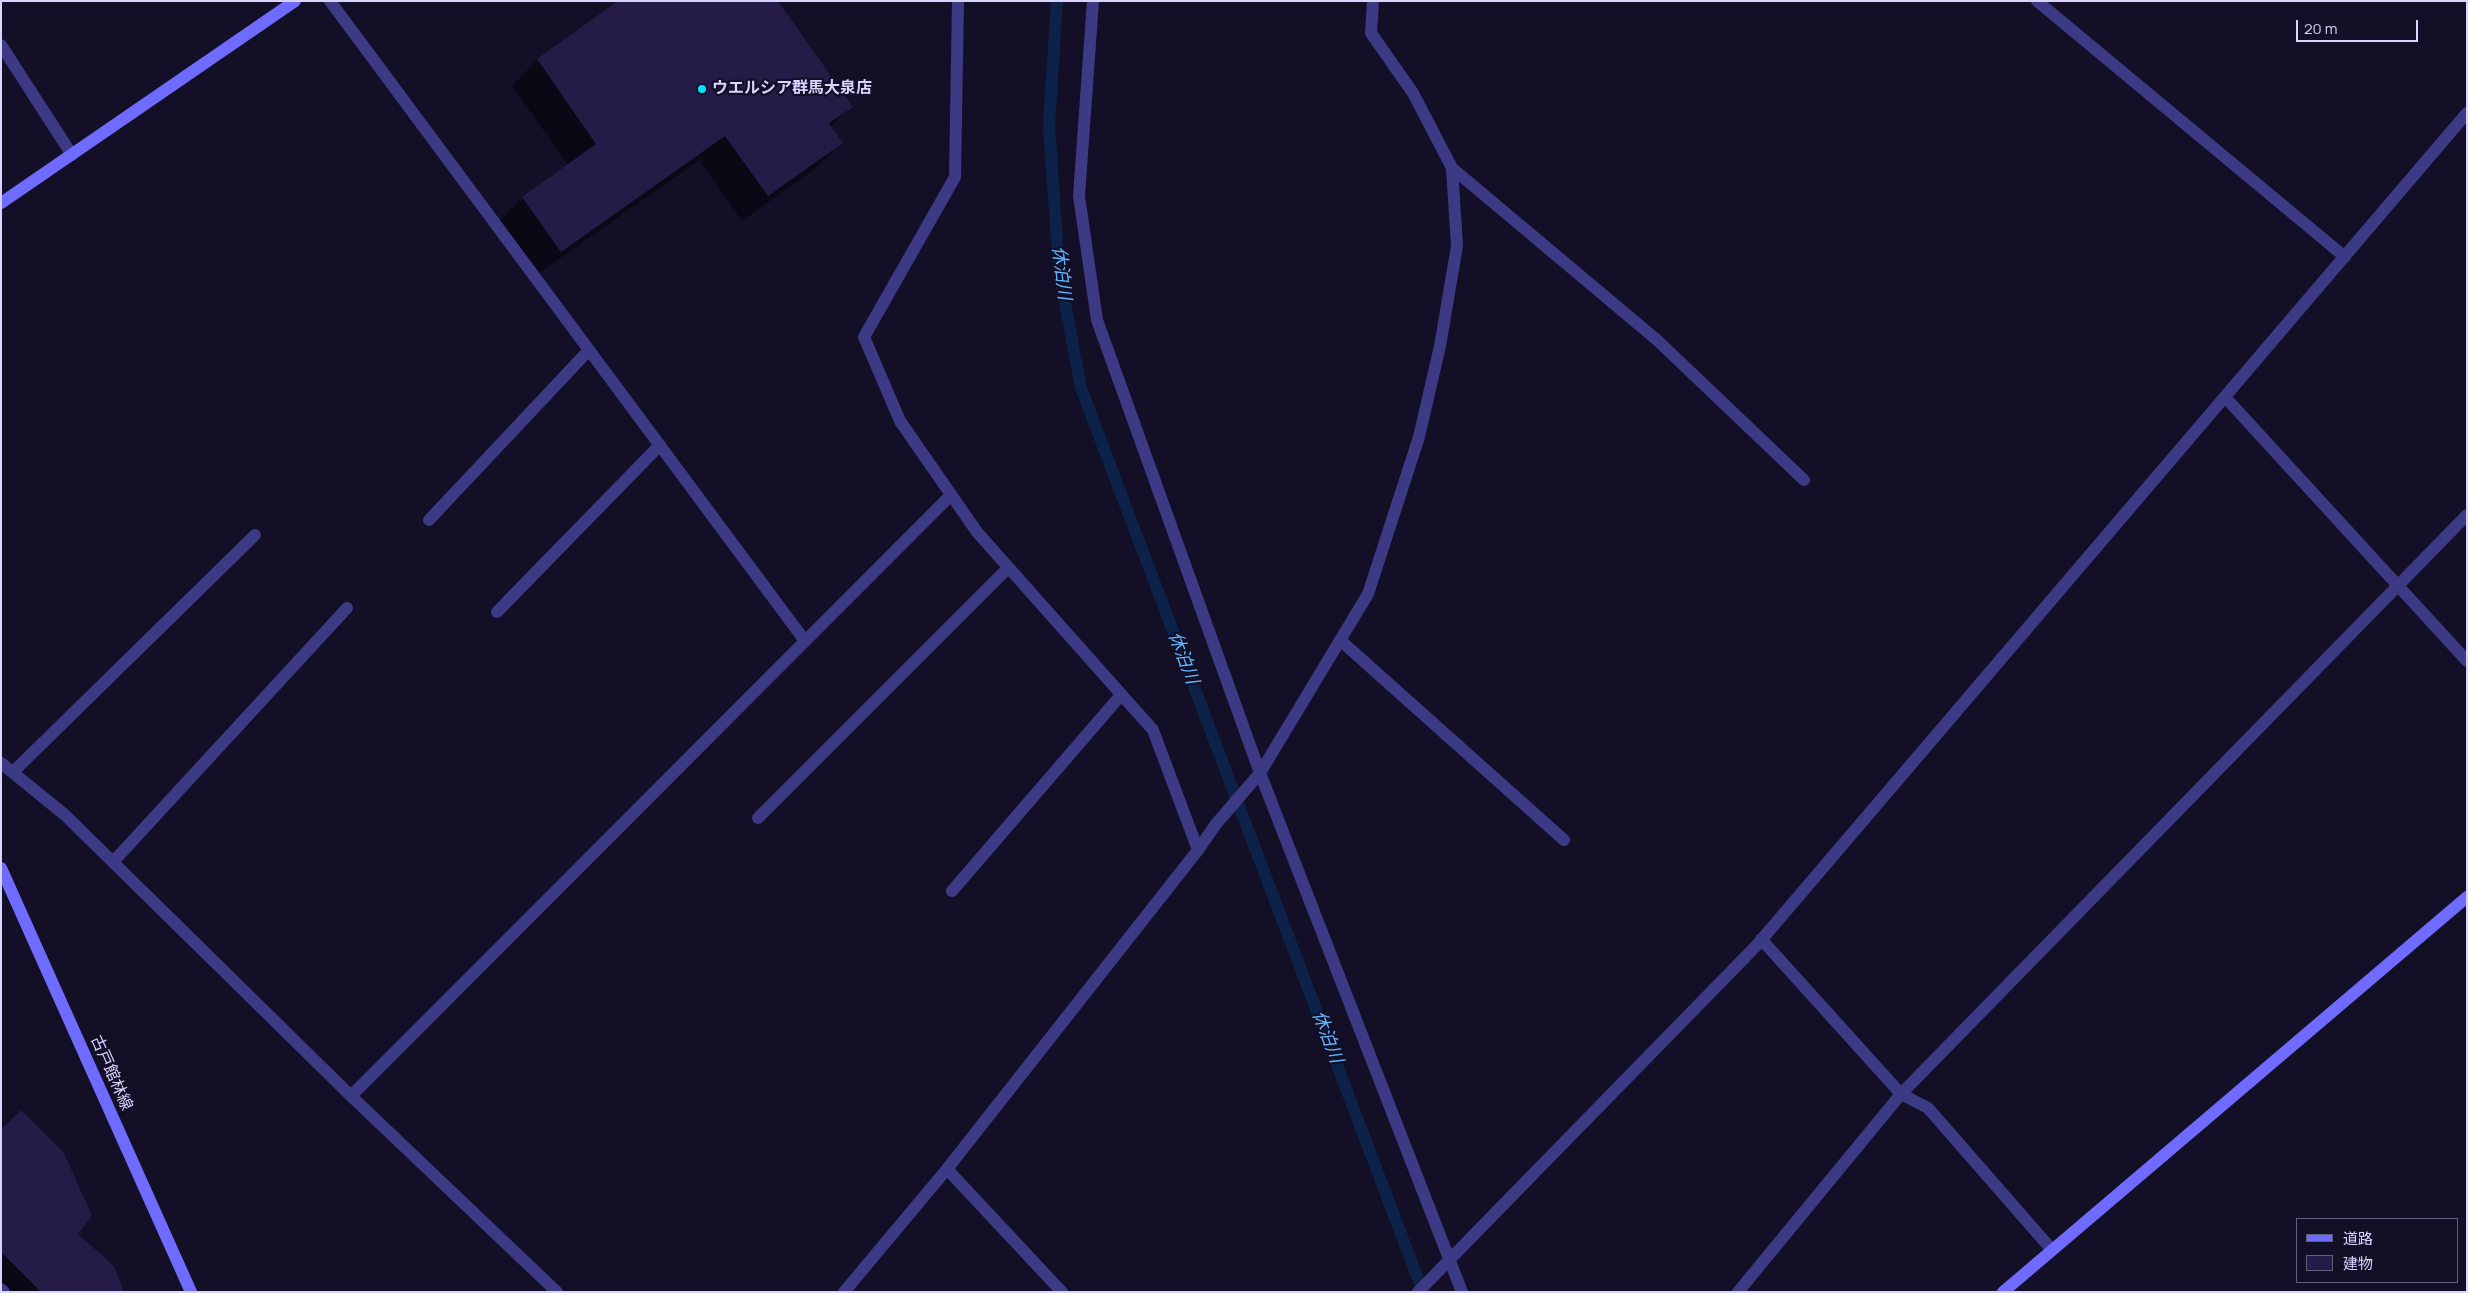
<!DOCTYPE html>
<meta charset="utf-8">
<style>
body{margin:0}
#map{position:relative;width:2468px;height:1293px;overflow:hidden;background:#130f26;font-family:Manrope,"Noto Sans JP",sans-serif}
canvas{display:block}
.frame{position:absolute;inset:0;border:2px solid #d9d4ff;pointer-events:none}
.legend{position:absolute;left:2296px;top:1218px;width:162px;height:65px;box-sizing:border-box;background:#130f26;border:1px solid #625e7d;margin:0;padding:6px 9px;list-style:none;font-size:15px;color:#d9d4ff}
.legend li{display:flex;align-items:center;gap:10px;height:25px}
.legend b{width:25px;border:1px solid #625e7d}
.scale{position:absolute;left:2296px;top:20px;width:122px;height:22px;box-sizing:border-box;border:2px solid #d9d4ff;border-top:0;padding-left:6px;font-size:15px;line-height:18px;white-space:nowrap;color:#d9d4ff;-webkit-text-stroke:4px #130f26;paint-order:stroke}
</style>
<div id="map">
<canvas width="2468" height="1293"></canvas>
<div class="frame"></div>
<ul class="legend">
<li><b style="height:6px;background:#6f6bff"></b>道路</li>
<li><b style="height:14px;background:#241b47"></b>建物</li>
</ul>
<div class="scale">20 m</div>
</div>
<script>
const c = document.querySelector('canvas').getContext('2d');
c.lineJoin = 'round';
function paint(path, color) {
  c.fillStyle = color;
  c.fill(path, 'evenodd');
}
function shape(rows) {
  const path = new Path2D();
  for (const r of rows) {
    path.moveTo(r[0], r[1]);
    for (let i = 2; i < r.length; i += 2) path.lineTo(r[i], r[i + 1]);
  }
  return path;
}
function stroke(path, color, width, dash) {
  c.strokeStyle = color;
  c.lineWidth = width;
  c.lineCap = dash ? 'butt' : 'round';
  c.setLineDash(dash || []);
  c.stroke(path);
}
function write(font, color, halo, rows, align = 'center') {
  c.font = font + ' Manrope,"Noto Sans JP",sans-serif';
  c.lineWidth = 4.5;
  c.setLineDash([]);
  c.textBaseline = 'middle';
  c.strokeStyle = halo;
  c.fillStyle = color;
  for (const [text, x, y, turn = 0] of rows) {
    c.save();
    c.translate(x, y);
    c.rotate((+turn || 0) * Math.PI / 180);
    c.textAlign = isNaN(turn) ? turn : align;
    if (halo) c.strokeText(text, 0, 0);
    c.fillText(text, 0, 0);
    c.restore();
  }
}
paint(shape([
 [620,1,851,107,830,127,842,142,816,168,742,221,699,160,535,276,497,223,523,198,568,165,512,86,537,60],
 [1,1131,76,1234,122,1292,1,1292]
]), '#0007');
stroke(shape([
 [1057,1,1049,125,1059,271,1081,388,1423,1292]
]), '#0c2248', 12);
paint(shape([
 [618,1,778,1,853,107,829,123,843,143,768,196,725,136,561,252,522,197,596,144,537,59],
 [21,1110,64,1153,92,1216,78,1234,114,1266,124,1292,41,1292,1,1252,1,1130]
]), '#241b47');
stroke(shape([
 [330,1,805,641],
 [958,1,955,177,864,337,900,421,977,532,1153,730,1198,850],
 [1093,1,1079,196,1097,320,1260,773,1462,1292],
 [2037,1,2345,257],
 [1,45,72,155],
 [1452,168,1657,340,1804,480],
 [2225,397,2467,661],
 [429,520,589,350],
 [497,612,660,445],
 [1340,640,1564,840],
 [1,763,65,815,351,1096,557,1292],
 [13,772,255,535],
 [758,818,1008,568],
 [113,862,347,608],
 [952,891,1121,695],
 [1761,939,1901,1094,1928,1108,2052,1250],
 [351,1096,951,495],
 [947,1169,1062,1292],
 [1,1289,4,1292],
 [844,1292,947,1169,1198,850,1216,824,1260,773,1368,594,1419,437,1440,346,1457,246,1452,168,1413,93,1371,33,1373,1],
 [1418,1292,1757,945,2467,113],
 [1738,1292,1901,1094,2467,515]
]), '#3d3a85', 12);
stroke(shape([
 [1,203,295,1],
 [1,868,191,1292],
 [2003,1292,2467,897]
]), '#6f6bff', 12);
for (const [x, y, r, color] of [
 [702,89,5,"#00e5ff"]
]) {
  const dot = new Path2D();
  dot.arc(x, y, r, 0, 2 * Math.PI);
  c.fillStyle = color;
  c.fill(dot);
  stroke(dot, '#130f26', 2);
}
write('bold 16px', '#d9d4ff', '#130f26', [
 ["ウエルシア群馬大泉店",712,89]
], 'left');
write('16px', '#d9d4ff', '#130f26', [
 ["古戸館林線",111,1073,66]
]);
write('italic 18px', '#62b6ff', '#130f26', [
 ["休泊川",1061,273,83],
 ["休泊川",1183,658,69],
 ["休泊川",1327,1037,69]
]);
</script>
